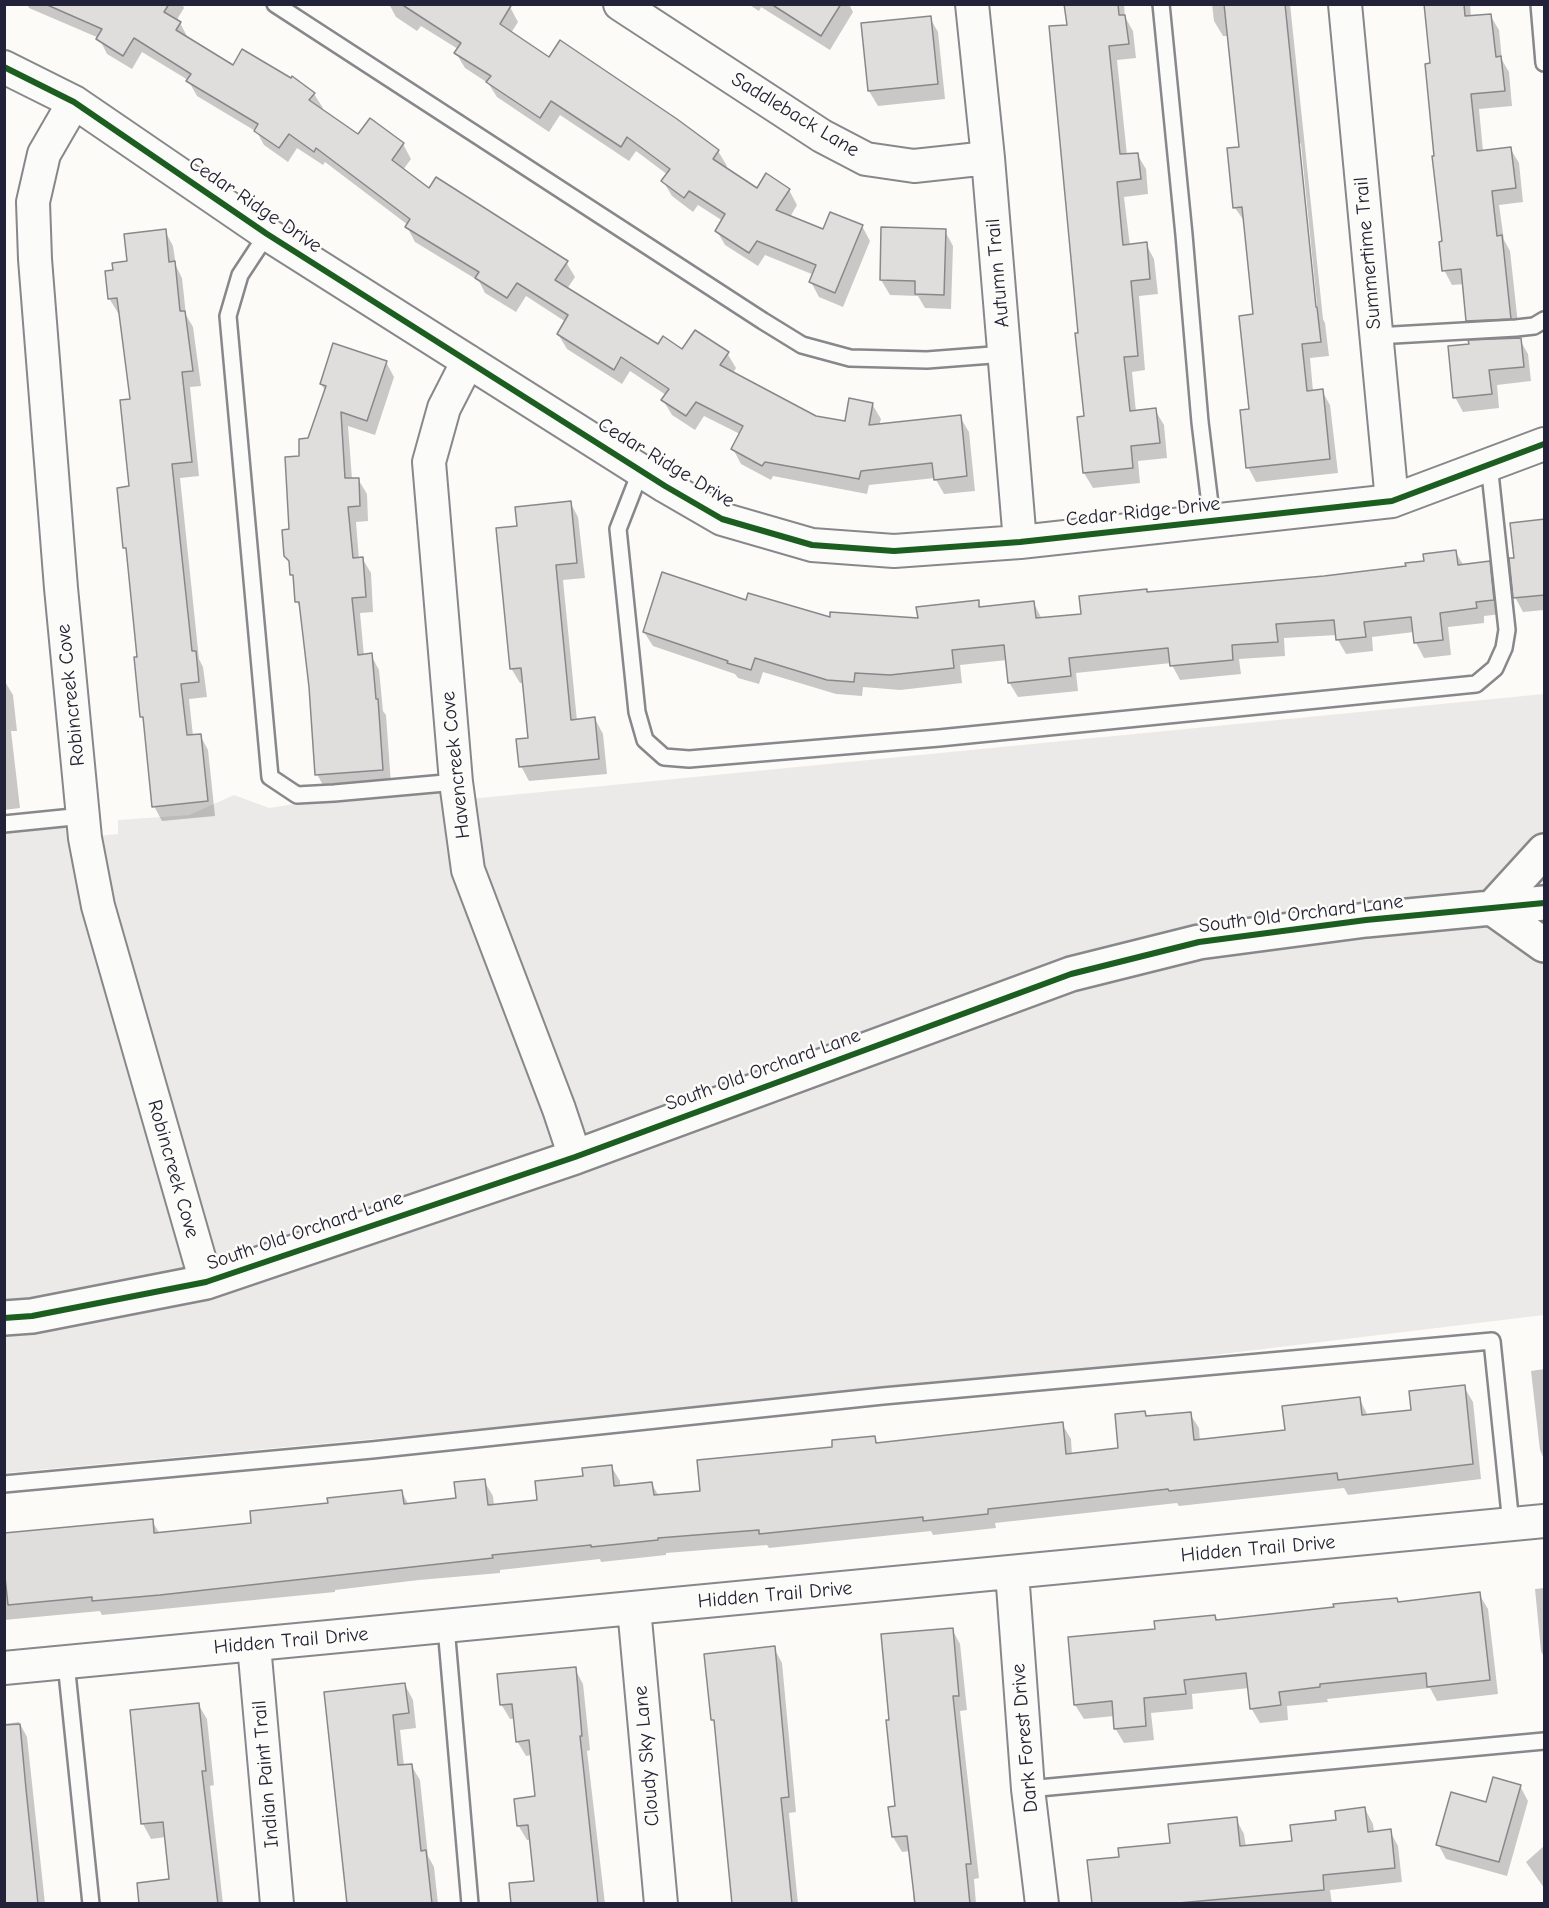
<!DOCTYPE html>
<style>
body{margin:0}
#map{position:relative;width:1549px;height:1908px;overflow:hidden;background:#fcfbf8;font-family:"Comic Neue",sans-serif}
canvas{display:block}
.frame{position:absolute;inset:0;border:6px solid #22223b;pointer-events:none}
</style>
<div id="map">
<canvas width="1549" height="1908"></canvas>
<div class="frame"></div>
</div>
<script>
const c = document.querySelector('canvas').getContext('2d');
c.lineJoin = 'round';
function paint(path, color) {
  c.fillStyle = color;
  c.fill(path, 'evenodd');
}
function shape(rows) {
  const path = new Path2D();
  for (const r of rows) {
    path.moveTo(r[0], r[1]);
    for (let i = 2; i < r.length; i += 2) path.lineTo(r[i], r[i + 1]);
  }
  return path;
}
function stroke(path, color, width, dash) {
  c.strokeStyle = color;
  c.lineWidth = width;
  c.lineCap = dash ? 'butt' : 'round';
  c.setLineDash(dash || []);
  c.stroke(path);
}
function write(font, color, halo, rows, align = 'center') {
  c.font = font + ' "Comic Neue",sans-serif';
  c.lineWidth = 5;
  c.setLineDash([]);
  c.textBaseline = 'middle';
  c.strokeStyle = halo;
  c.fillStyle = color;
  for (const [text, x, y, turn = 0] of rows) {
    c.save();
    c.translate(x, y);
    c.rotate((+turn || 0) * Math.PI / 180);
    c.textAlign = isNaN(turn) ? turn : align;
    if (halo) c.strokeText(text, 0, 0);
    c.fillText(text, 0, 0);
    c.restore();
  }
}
paint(shape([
 [1544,694,1544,1315,999,1381,5,1473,5,833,75,825,76,838,118,834,118,820,189,815,234,795,269,808,320,800,447,792,449,801]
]), '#ebeae8');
paint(shape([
 [27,4,182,4,184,8,176,21,180,23,188,38,233,67,314,94,323,108,321,110,358,137,403,144,411,159,403,170,429,190,566,262,575,277,567,289,658,346,683,351,727,353,736,368,733,373,816,417,846,423,872,404,881,419,879,426,960,417,969,432,975,491,944,494,935,478,869,485,867,494,773,476,771,480,741,464,733,449,740,434,704,416,695,430,672,415,663,400,666,395,630,371,622,384,567,349,558,334,566,322,526,296,516,312,485,293,479,281,415,242,407,227,408,225,325,162,323,165,297,148,288,162,264,145,257,132,197,96,188,80,142,52,132,69,107,54,99,38,29,8],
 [389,4,466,4,510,7,518,22,511,33,550,59,718,151,727,166,725,169,757,190,789,190,797,205,790,217,824,231,862,226,870,241,843,307,819,297,811,282,814,275,765,255,758,266,725,245,717,231,723,221,698,205,693,212,672,196,663,181,668,175,636,151,629,161,560,115,549,132,497,97,488,83,465,68,456,53,458,49,421,26,417,31,396,17],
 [748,4,849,4,853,12,830,50,761,7,759,11],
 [1066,4,1124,4,1125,17,1133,31,1136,58,1117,60,1127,155,1137,154,1146,169,1148,194,1124,197,1130,246,1146,244,1154,259,1158,294,1139,296,1145,370,1132,372,1136,412,1155,410,1164,425,1167,458,1138,461,1140,483,1093,488,1084,473,1085,417,1079,334],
 [1212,4,1290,4,1323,319,1325,323,1329,356,1310,358,1313,391,1322,391,1330,405,1338,473,1256,482,1248,467,1255,316,1245,222,1235,208,1241,148,1229,36,1223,36,1214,21],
 [1298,141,1301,144,1318,315,1315,315],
 [1425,4,1470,4,1471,17,1490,15,1499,30,1502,60,1509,72,1512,106,1479,109,1483,151,1510,148,1519,163,1523,202,1499,205,1504,240,1510,251,1519,333,1476,335,1468,321,1464,284,1452,285,1444,270,1432,64],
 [930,18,938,32,945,99,878,106,869,91,862,25],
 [165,231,173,246,176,266,182,278,186,315,193,327,201,386,190,387,199,476,180,478,199,659,203,667,207,697,189,699,193,736,200,735,208,750,215,816,162,821,154,806,145,722,141,716,139,658,128,554,125,548,130,488,132,401,120,313,118,313,109,298,115,271,129,262],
 [945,231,953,246,951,309,925,308,918,296,890,295,881,280],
 [1520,340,1528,354,1531,381,1497,385,1499,408,1463,412,1455,397],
 [386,362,394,377,375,435,348,426,352,479,358,479,367,494,368,521,356,522,359,559,362,558,371,573,373,612,360,613,364,656,371,655,379,670,383,711,386,715,391,784,325,789,317,774,310,686,302,611,297,602,295,580,292,575,291,565,286,556,301,458,326,392,321,384],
 [570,502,578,517,585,578,563,580,577,721,595,719,603,734,607,774,529,781,521,766,529,740,524,683,520,683,511,668,518,527],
 [1544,521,1544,610,1523,612,1515,597,1515,559],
 [1455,551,1464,566,1489,562,1497,577,1501,614,1484,616,1484,623,1448,627,1451,655,1424,658,1416,643,1414,632,1372,637,1373,651,1346,654,1338,640,1337,635,1284,638,1285,656,1239,659,1241,674,1180,680,1171,663,1076,673,1078,691,1018,697,1009,682,1007,660,960,665,962,683,900,690,863,687,862,696,836,694,763,672,759,684,738,678,735,674,653,646,644,632,747,602,831,619,919,620,978,602,981,608,1033,602,1042,619,1083,615,1146,590,1148,593,1324,577,1407,568],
 [4,680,13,695,17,731,11,731,20,808,4,810],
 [1544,1369,1544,1459,1540,1450,1531,1371],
 [1464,1387,1473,1402,1481,1479,1348,1495,1344,1488,1179,1506,1177,1503,995,1523,996,1528,933,1535,931,1531,769,1548,767,1545,666,1553,666,1555,601,1562,600,1559,500,1570,500,1573,419,1580,335,1590,335,1592,102,1615,100,1611,4,1620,4,1534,152,1521,160,1534,253,1524,330,1504,401,1491,409,1505,458,1500,484,1481,493,1496,494,1506,539,1501,585,1477,611,1466,620,1481,620,1487,651,1483,659,1496,701,1492,834,1448,874,1437,878,1444,1062,1424,1071,1439,1072,1455,1120,1450,1144,1412,1148,1418,1190,1414,1199,1428,1200,1441,1287,1431,1359,1398,1368,1416,1413,1412],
 [1544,1588,1544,1657,1541,1651,1535,1589],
 [1479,1594,1488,1609,1498,1694,1437,1701,1430,1688,1327,1699,1328,1702,1287,1706,1288,1720,1260,1723,1251,1708,1249,1688,1192,1694,1193,1709,1151,1713,1154,1740,1124,1743,1115,1728,1114,1716,1084,1719,1075,1705,1157,1630,1215,1616,1217,1621,1335,1609,1396,1599,1399,1603],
 [952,1629,960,1644,967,1710,960,1711,979,1878,974,1879,976,1904,914,1904,913,1894,915,1894,910,1851,902,1852,893,1837,890,1808,897,1808,891,1721],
 [774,1648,782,1663,796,1812,789,1813,798,1904,735,1904,716,1726,712,1719],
 [575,1669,583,1684,590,1750,587,1751,605,1904,513,1904,535,1882,531,1840,527,1840,518,1825,536,1798,532,1755,526,1756,517,1741,515,1719,510,1719,501,1704],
 [405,1685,413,1700,416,1728,400,1730,404,1766,411,1765,420,1780,428,1856,434,1867,438,1904,348,1904,326,1693],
 [198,1704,207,1719,214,1785,210,1786,223,1904,141,1904,171,1881,166,1837,151,1839,143,1824,132,1711],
 [19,1722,27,1737,45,1904,4,1904,4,1724],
 [1520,1786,1528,1801,1507,1876,1446,1859,1438,1844,1487,1804],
 [1365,1809,1373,1824,1374,1832,1390,1831,1398,1846,1402,1882,1330,1890,1332,1904,1094,1904,1120,1858,1171,1844,1236,1819,1244,1834,1246,1847,1294,1842],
 [1544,1846,1544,1888,1526,1862]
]), '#0003');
const building = shape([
 [45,4,169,4,164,12,181,22,176,30,233,65,242,49,291,78,292,76,315,93,309,100,358,134,370,118,404,143,392,160,429,188,436,177,568,261,555,280,658,344,663,336,682,349,695,330,729,352,720,365,816,416,845,421,849,398,873,403,869,425,961,415,967,476,934,480,932,463,861,471,859,479,765,462,762,466,731,449,743,426,696,402,686,416,661,400,669,389,621,357,614,370,557,334,568,315,517,283,507,298,475,278,479,272,405,227,410,219,316,148,314,152,289,134,279,148,254,131,258,124,186,81,191,74,134,38,123,56,96,39,102,29,45,4],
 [401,4,512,4,500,24,549,57,560,40,677,119,719,150,713,159,757,188,766,173,790,189,776,210,823,229,830,212,863,225,835,293,809,282,816,265,757,241,749,253,715,231,725,214,689,191,684,198,661,181,670,169,627,137,621,147,551,101,540,118,486,82,491,76,454,53,461,43,401,4],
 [771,4,841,4,821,36,771,4],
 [1064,4,1118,4,1119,15,1125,15,1129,44,1109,46,1120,154,1138,153,1141,179,1117,182,1123,245,1147,242,1150,279,1131,281,1138,356,1124,357,1130,411,1156,408,1160,443,1131,446,1133,468,1083,473,1077,417,1084,416,1075,333,1078,333,1049,26,1067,25,1064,4],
 [1224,4,1285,4,1316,307,1317,307,1321,342,1302,344,1307,391,1323,389,1330,459,1246,468,1240,410,1249,409,1239,316,1253,314,1242,207,1233,208,1227,148,1239,147,1224,4],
 [1424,4,1464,4,1465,16,1491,14,1496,57,1501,56,1505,91,1471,94,1477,151,1511,147,1516,188,1492,191,1497,236,1502,235,1511,319,1466,321,1461,269,1442,271,1439,242,1442,241,1432,156,1434,156,1425,64,1430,63,1424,4],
 [931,16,938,84,868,91,861,23,931,16],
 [881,227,946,229,944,295,915,294,915,281,880,280,881,227],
 [166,229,169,262,175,261,180,311,185,311,193,371,182,372,192,462,172,464,192,651,196,651,199,682,181,684,187,735,201,734,208,801,152,807,143,717,140,717,134,657,137,657,126,548,123,548,117,488,129,486,120,400,130,399,117,298,108,299,105,271,113,270,112,263,127,261,124,234,166,229],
 [1521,338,1524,367,1489,370,1492,394,1453,398,1448,346,1469,344,1468,340,1521,338],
 [333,343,387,361,367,421,341,412,345,478,359,478,360,506,348,507,353,558,363,557,366,597,352,598,358,655,372,653,376,699,378,699,383,770,315,775,309,687,299,602,295,602,293,575,290,575,289,561,284,556,282,530,289,529,285,457,299,456,299,439,308,438,326,386,320,384,333,343],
 [571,501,577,563,556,565,571,720,595,717,599,759,519,767,516,739,528,738,521,668,510,669,496,528,517,526,515,507,571,501],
 [1545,519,1545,595,1513,598,1509,558,1514,558,1510,523,1545,519],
 [1456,550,1458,565,1490,561,1494,600,1476,602,1477,608,1440,613,1443,640,1414,643,1411,617,1364,622,1366,637,1336,640,1334,620,1276,624,1278,642,1232,645,1233,660,1170,666,1168,648,1069,658,1071,676,1008,683,1004,645,952,650,954,668,890,675,855,673,854,682,827,680,755,658,751,670,727,663,728,661,643,632,662,572,746,600,748,593,830,617,830,612,918,618,916,607,979,600,979,607,1034,601,1036,618,1081,614,1079,596,1147,589,1147,592,1324,576,1406,566,1405,563,1424,561,1423,554,1456,550],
 [1465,1385,1473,1464,1338,1480,1337,1473,1169,1491,1168,1489,988,1509,988,1514,923,1521,923,1517,759,1534,759,1530,658,1538,658,1540,591,1547,591,1545,492,1555,493,1558,160,1595,92,1601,92,1597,8,1605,4,1568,4,1533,153,1519,154,1533,251,1523,250,1511,328,1503,327,1498,402,1490,404,1504,456,1498,454,1482,485,1479,488,1505,537,1500,535,1481,583,1476,582,1468,612,1465,614,1486,652,1482,654,1495,700,1491,697,1460,832,1447,832,1440,875,1436,876,1443,1063,1422,1066,1454,1118,1448,1115,1414,1145,1411,1146,1416,1191,1412,1194,1440,1285,1430,1282,1406,1360,1397,1362,1415,1411,1410,1409,1391,1465,1385],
 [1480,1592,1490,1680,1427,1687,1426,1673,1320,1684,1320,1687,1279,1692,1281,1705,1250,1709,1246,1673,1184,1680,1186,1694,1144,1698,1146,1726,1114,1729,1112,1701,1074,1705,1068,1637,1155,1629,1154,1621,1215,1615,1216,1620,1334,1607,1333,1604,1397,1598,1398,1602,1480,1592],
 [953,1628,959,1696,953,1696,971,1864,966,1864,970,1904,915,1904,907,1836,892,1837,888,1807,895,1806,886,1720,889,1720,881,1634,953,1628],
 [775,1646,789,1797,781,1798,792,1904,732,1904,714,1720,711,1720,704,1654,775,1646],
 [576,1667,582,1736,580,1736,598,1904,511,1904,509,1883,534,1881,528,1825,517,1826,514,1799,535,1796,529,1740,516,1742,512,1704,500,1705,497,1674,576,1667],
 [405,1683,409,1713,393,1715,398,1765,412,1764,421,1851,426,1850,432,1904,347,1904,324,1692,405,1683],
 [199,1703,206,1771,202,1771,218,1904,139,1904,137,1883,169,1879,163,1822,141,1824,130,1710,199,1703],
 [20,1724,26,1789,38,1904,4,1904,4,1725,20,1724],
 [1493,1777,1521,1785,1499,1862,1436,1845,1451,1792,1486,1802,1493,1777],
 [1365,1807,1368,1832,1391,1829,1395,1868,1323,1875,1324,1890,1167,1904,1092,1904,1087,1860,1119,1857,1118,1848,1170,1843,1168,1824,1237,1817,1240,1846,1292,1841,1290,1825,1336,1820,1335,1811,1365,1807]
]);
paint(building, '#dfdedd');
stroke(building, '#88888c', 1.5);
const lane = shape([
 [275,4,763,321,802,345,850,358,927,360,1005,354],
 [1161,4,1184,235,1200,422,1212,521],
 [1539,4,1544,63],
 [267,234,240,275,228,316,270,777,297,795,334,793,456,782],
 [1376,336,1516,328,1534,326,1544,320],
 [641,470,618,529,637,712,645,740,664,757,689,759,939,738,1476,684,1495,668,1504,648,1507,630,1489,464],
 [4,824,83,816],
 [4,1484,372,1450,883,1396,1492,1341,1511,1524],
 [446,1627,470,1904],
 [66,1663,91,1904],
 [1028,1789,1544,1741]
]);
const street = shape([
 [620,4,822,136,866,159,914,166,988,158],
 [972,4,988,158,1020,542],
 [1345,4,1392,501],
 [4,67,74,102,267,234,665,486,722,519,812,545,894,551,1020,542,1392,501,1544,444],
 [74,102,44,154,33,202,35,259,61,588,85,838,98,906,206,1282],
 [468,361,444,408,429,462,456,782,468,870,559,1109,575,1157],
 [1012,1572,1028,1789,1042,1904],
 [634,1608,661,1904],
 [254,1645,277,1904],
 [4,1668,1544,1521]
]);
const secondary = shape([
 [1544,851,1492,908,1544,945],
 [4,1318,32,1316,206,1282,575,1157,1071,974,1199,942,1366,920,1544,903]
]);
stroke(lane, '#88888c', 20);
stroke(street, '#88888c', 36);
stroke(secondary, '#88888c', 38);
stroke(lane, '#fbfbf9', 15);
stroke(street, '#fbfbf9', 32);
stroke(secondary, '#fbfbf9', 33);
stroke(shape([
 [4,67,74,102,267,234,665,486,722,519,812,545,894,551,1020,542,1392,501,1544,444],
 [4,1318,32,1316,206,1282,575,1157,1071,974,1199,942,1366,920,1544,903]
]), '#1b5e20', 6);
write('20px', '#22223b', '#fdfcf7', [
 ["Saddleback Lane",795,115,31],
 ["Cedar Ridge Drive",255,205,34],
 ["Summertime Trail",1368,253,-95],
 ["Autumn Trail",998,273,-95],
 ["Cedar Ridge Drive",666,463,31],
 ["Cedar Ridge Drive",1143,512,-6],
 ["Robincreek Cove",71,695,-96],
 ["Havencreek Cove",456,765,-96],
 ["South Old Orchard Lane",1301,914,-7],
 ["South Old Orchard Lane",763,1070,-20],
 ["Robincreek Cove",173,1169,74],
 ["South Old Orchard Lane",305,1231,-19],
 ["Hidden Trail Drive",1258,1549,-5],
 ["Hidden Trail Drive",775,1595,-5],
 ["Hidden Trail Drive",291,1641,-5],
 ["Dark Forest Drive",1025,1738,-95],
 ["Cloudy Sky Lane",647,1756,-95],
 ["Indian Paint Trail",266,1774,-95]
]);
</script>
